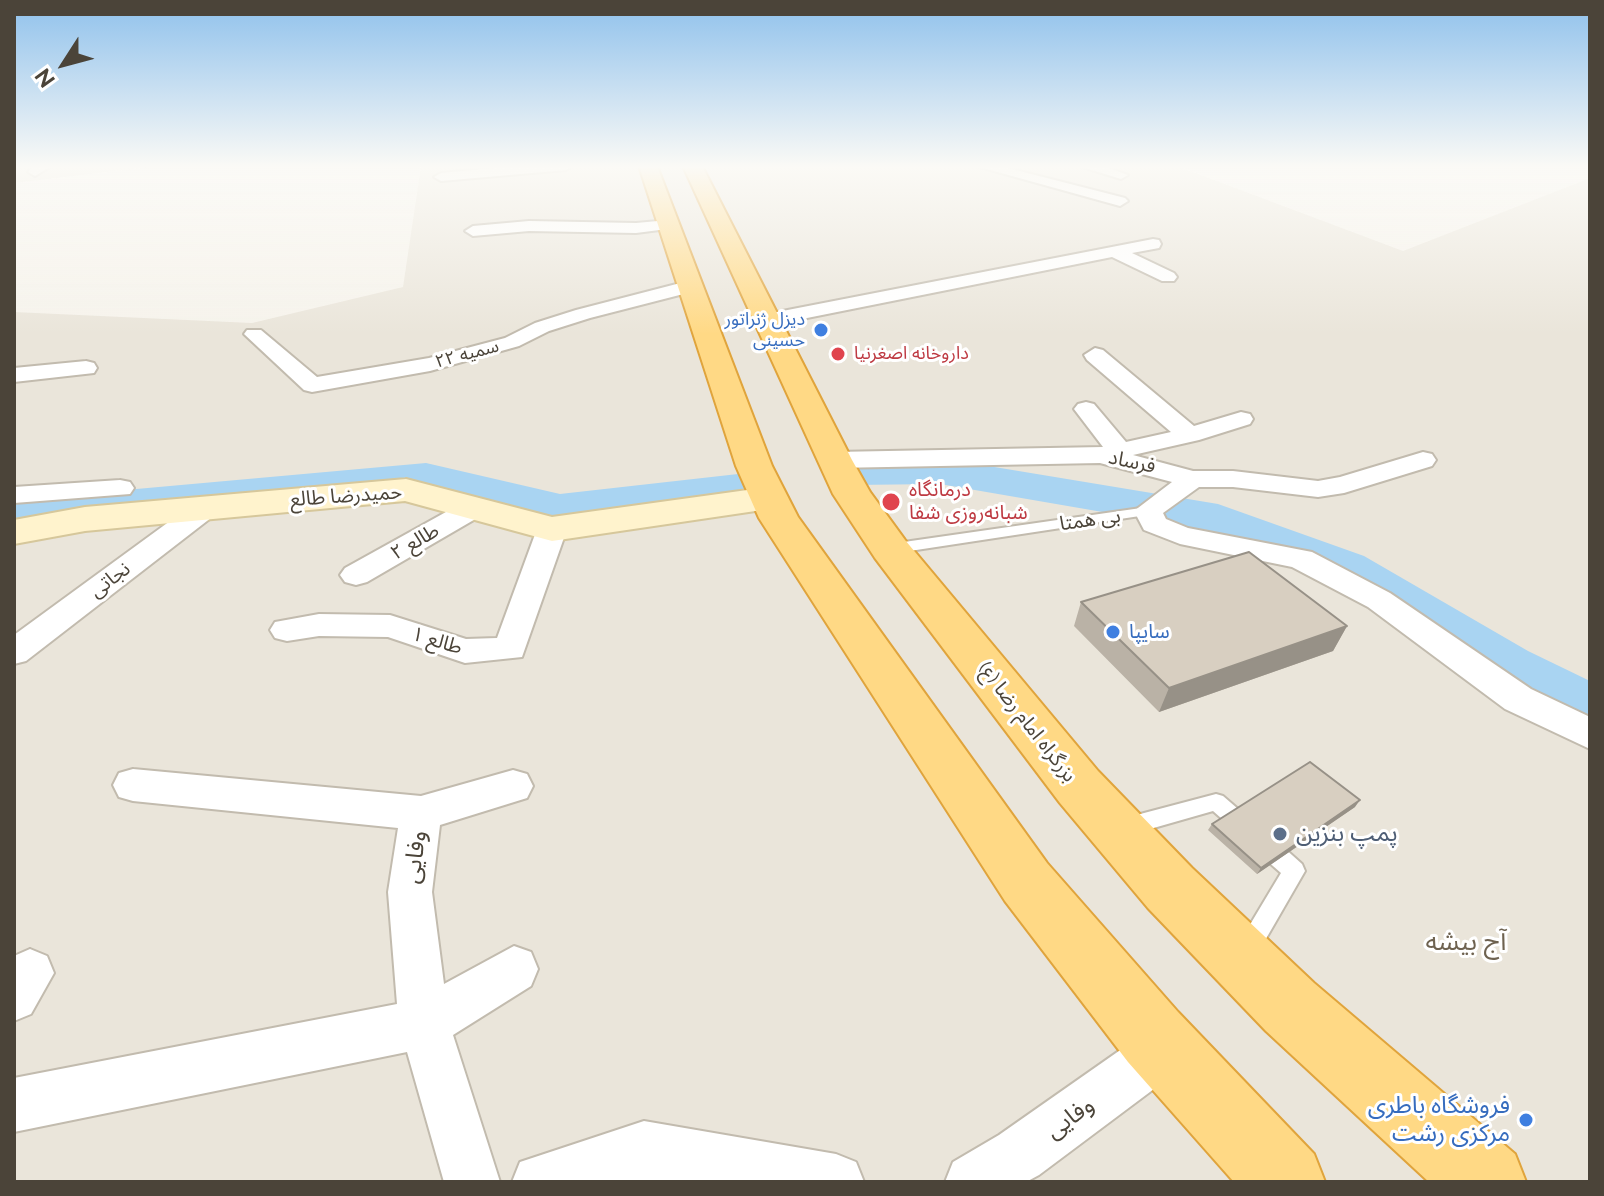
<!DOCTYPE html>
<meta charset="utf-8">
<style>
body{margin:0}
#map{position:relative;width:1604px;height:1196px;overflow:hidden;background:#f6f3ec;font-family:Raleway,sans-serif}
canvas{display:block}
.frame{position:absolute;inset:0;border:16px solid #4b4439;pointer-events:none}
.north{position:absolute;left:24px;top:24px;width:80px;height:80px;-webkit-text-stroke:6px #fff;paint-order:stroke;rotate:234deg;font-size:22px;font-weight:700;line-height:32px;text-align:center;color:#4b4439}
.north::after{content:'';display:block;margin:auto;width:28px;height:36px;background:#4b4439;clip-path:polygon(50% 0,100% 100%,50% 72%,0 100%)}
</style>
<div id="map">
<canvas width="1604" height="1196"></canvas>
<div class="frame"></div>
<div class="north">N</div>
</div>
<script>
const c = document.querySelector('canvas').getContext('2d');
c.lineJoin = 'round';
function paint(path, color) {
  c.fillStyle = color;
  c.fill(path, 'evenodd');
}
function shape(rows) {
  const path = new Path2D();
  for (const r of rows) {
    path.moveTo(r[0], r[1]);
    for (let i = 2; i < r.length; i += 2) path.lineTo(r[i], r[i + 1]);
  }
  return path;
}
function stroke(path, color, width, dash) {
  c.strokeStyle = color;
  c.lineWidth = width;
  c.lineCap = dash ? 'butt' : 'round';
  c.setLineDash(dash || []);
  c.stroke(path);
}
function write(font, color, halo, rows, align = 'center') {
  c.font = font + ' Raleway,"Noto Sans Arabic",sans-serif';
  c.lineWidth = 6;
  c.setLineDash([]);
  c.textBaseline = 'middle';
  c.strokeStyle = halo;
  c.fillStyle = color;
  for (const [text, x, y, turn = 0] of rows) {
    c.save();
    c.translate(x, y);
    c.rotate((+turn || 0) * Math.PI / 180);
    c.textAlign = isNaN(turn) ? turn : align;
    if (halo) c.strokeText(text, 0, 0);
    c.fillText(text, 0, 0);
    c.restore();
  }
}
paint(shape([
 [14,166,158,166,14,183],
 [421,166,1177,166,1403,251,1590,178,1590,1182,14,1182,14,312,252,323,403,287]
]), '#eae5da');
paint(shape([
 [940,458,1218,504,1364,556,1528,651,1590,681,1590,729,1569,723,1488,679,1328,578,1207,530,940,484,851,485,836,481,829,472,836,463,851,459,940,458],
 [426,463,560,494,747,473,763,477,769,486,763,495,747,499,560,522,426,489,14,528,14,500,426,463]
]), '#a9d4f2');
const service = shape([
 [1148,507,1155,511,1153,514,890,554,883,549,890,544,1148,507],
 [1216,794,1223,796,1252,821,1255,827,1252,833,1245,836,1238,833,1213,811,1129,835,1122,832,1119,826,1122,820,1129,817,1216,794],
 [1265,836,1273,838,1302,864,1305,871,1256,956,1248,959,1240,956,1236,948,1281,873,1257,852,1254,845,1257,838,1265,836]
]);
const minor = shape([
 [34,166,51,166,35,176,28,172,34,166],
 [516,166,573,166,566,170,441,181,434,177,441,173,516,166],
 [976,166,1000,166,1125,198,1128,201,1120,206,976,166],
 [1079,166,1103,166,1128,175,1121,179,1079,166],
 [669,220,677,225,675,228,636,233,529,231,473,236,465,231,473,226,529,221,636,223,669,220],
 [1153,239,1159,240,1161,244,1159,248,1132,253,1174,273,1177,277,1174,281,1162,281,1112,257,767,326,757,320,767,314,1153,239],
 [692,280,699,282,701,286,699,290,590,318,549,331,519,346,430,371,312,392,304,390,244,334,247,330,261,330,317,377,429,358,505,338,535,323,576,310,692,280],
 [1095,348,1103,350,1194,426,1241,412,1250,414,1253,419,1250,424,1199,440,1133,455,1193,471,1233,471,1318,481,1340,477,1423,452,1432,454,1436,460,1432,466,1344,493,1318,497,1233,487,1199,487,1163,513,1166,519,1188,528,1312,552,1390,593,1531,689,1590,717,1590,749,1505,709,1368,607,1292,567,1180,544,1144,530,1134,511,1172,482,1100,463,834,468,825,466,821,460,825,454,834,452,1103,447,1074,409,1078,404,1086,402,1094,404,1126,442,1171,432,1087,360,1084,355,1095,348],
 [86,361,94,363,97,368,94,373,14,382,14,368,86,361],
 [120,480,130,482,134,488,130,494,14,503,14,487,120,480],
 [206,500,216,502,220,508,216,514,26,661,14,664,14,635,196,502,206,500],
 [474,500,484,502,488,508,484,514,367,582,356,585,345,582,340,575,345,568,464,502,474,500],
 [552,520,562,523,567,529,522,657,465,663,388,637,319,636,287,641,275,638,270,630,275,622,319,614,390,615,466,639,497,638,537,529,542,523,552,520],
 [133,769,421,796,513,770,527,774,533,786,527,798,440,825,432,892,444,984,514,946,531,952,538,969,531,986,453,1035,500,1182,444,1182,407,1052,14,1132,14,1078,397,1004,388,892,398,828,133,801,119,797,113,785,119,773,133,769],
 [30,949,47,956,54,973,31,1014,14,1021,14,956,30,949],
 [1164,1024,1182,1032,1190,1050,1182,1068,1039,1175,1026,1182,945,1182,953,1162,999,1135,1146,1032,1164,1024],
 [644,1121,836,1154,856,1162,864,1182,512,1182,520,1162,644,1121]
]);
const secondary = shape([
 [406,479,552,517,769,487,782,490,788,498,782,506,769,509,552,541,405,501,85,531,14,544,14,520,85,507,406,479]
]);
const trunk = shape([
 [639,166,657,166,772,466,798,517,1047,863,1178,1012,1314,1154,1325,1182,1234,1182,1128,1062,1005,901,759,518,736,466,639,166],
 [683,166,702,166,852,460,870,492,905,540,1098,771,1192,868,1314,983,1515,1154,1526,1182,1429,1182,1266,1031,1148,908,1060,803,875,558,833,494,683,166]
]);
stroke(service, '#c2bbae', 4);
stroke(minor, '#c2bbae', 4);
stroke(secondary, '#d6c79b', 4);
stroke(trunk, '#e0a43c', 4);
paint(service, '#fff');
paint(minor, '#fff');
paint(secondary, '#fff3cd');
paint(trunk, '#ffd985');
paint(shape([
 [1081,602,1347,626,1333,651,1159,712,1074,626],
 [1355,807,1257,874,1208,830,1212,824]
]), '#bab2a6');
paint(shape([
 [1347,626,1333,651,1159,712,1169,688],
 [1360,800,1355,807,1257,874,1261,868]
]), '#979187');
const building = shape([
 [1249,552,1347,626,1169,688,1081,602,1249,552],
 [1310,762,1360,800,1261,868,1212,824,1310,762]
]);
paint(building, '#d8cfc1');
stroke(building, '#979187', 2);
const sky = c.createLinearGradient(0, 0, 0, 334);
sky.addColorStop(0, '#8fc1ec');
sky.addColorStop(0.5, '#fbfaf6');
sky.addColorStop(1, '#fbfaf600');
c.fillStyle = sky;
c.fillRect(0, 0, 1604, 334);
for (const [x, y, r, color] of [
 [821,330,8,"#3f7fe0"],
 [838,354,8,"#e0444e"],
 [891,502,10,"#e0444e"],
 [1113,632,8,"#3f7fe0"],
 [1280,834,8,"#5c6f8a"],
 [1526,1120,8,"#3f7fe0"]
]) {
  const dot = new Path2D();
  dot.arc(x, y, r, 0, 2 * Math.PI);
  c.fillStyle = color;
  c.fill(dot);
  stroke(dot, '#fff', 3);
}
write('18px', '#366cbe', '#fff', [
 ["دیزل ژنراتور",805,320],
 ["حسینی",805,341]
], 'right');
write('18px', '#4b4439', '#fff', [
 ["سمیه ۲۲",467,354,-15]
]);
write('18px', '#be3a42', '#fff', [
 ["داروخانه اصغرنیا",854,354]
], 'left');
write('20px', '#4b4439', '#fff', [
 ["فرساد",1132,462,12],
 ["حمیدرضا طالع",346,496,-4],
 ["بی همتا",1090,520,-8],
 ["طالع ۲",415,542,-30],
 ["نجاتی",110,580,-37],
 ["طالع ۱",437,641,17],
 ["بزرگراه امام رضا (ع)",1027,722,52]
]);
write('20px', '#be3a42', '#fff', [
 ["درمانگاه",909,490],
 ["شبانه‌روزی شفا",909,513]
], 'left');
write('20px', '#366cbe', '#fff', [
 ["سایپا",1129,632]
], 'left');
write('24px', '#4e5e75', '#fff', [
 ["پمپ بنزین",1296,834]
], 'left');
write('24px', '#4b4439', '#fff', [
 ["وفایی",415,857,-82],
 ["وفایی",1070,1118,-36]
]);
write('24px', '#366cbe', '#fff', [
 ["فروشگاه باطری",1510,1106],
 ["مرکزی رشت",1510,1134]
], 'right');
write('26px', '#6e6250', '#fff', [
 ["آج بیشه",1466,942]
]);
</script>
